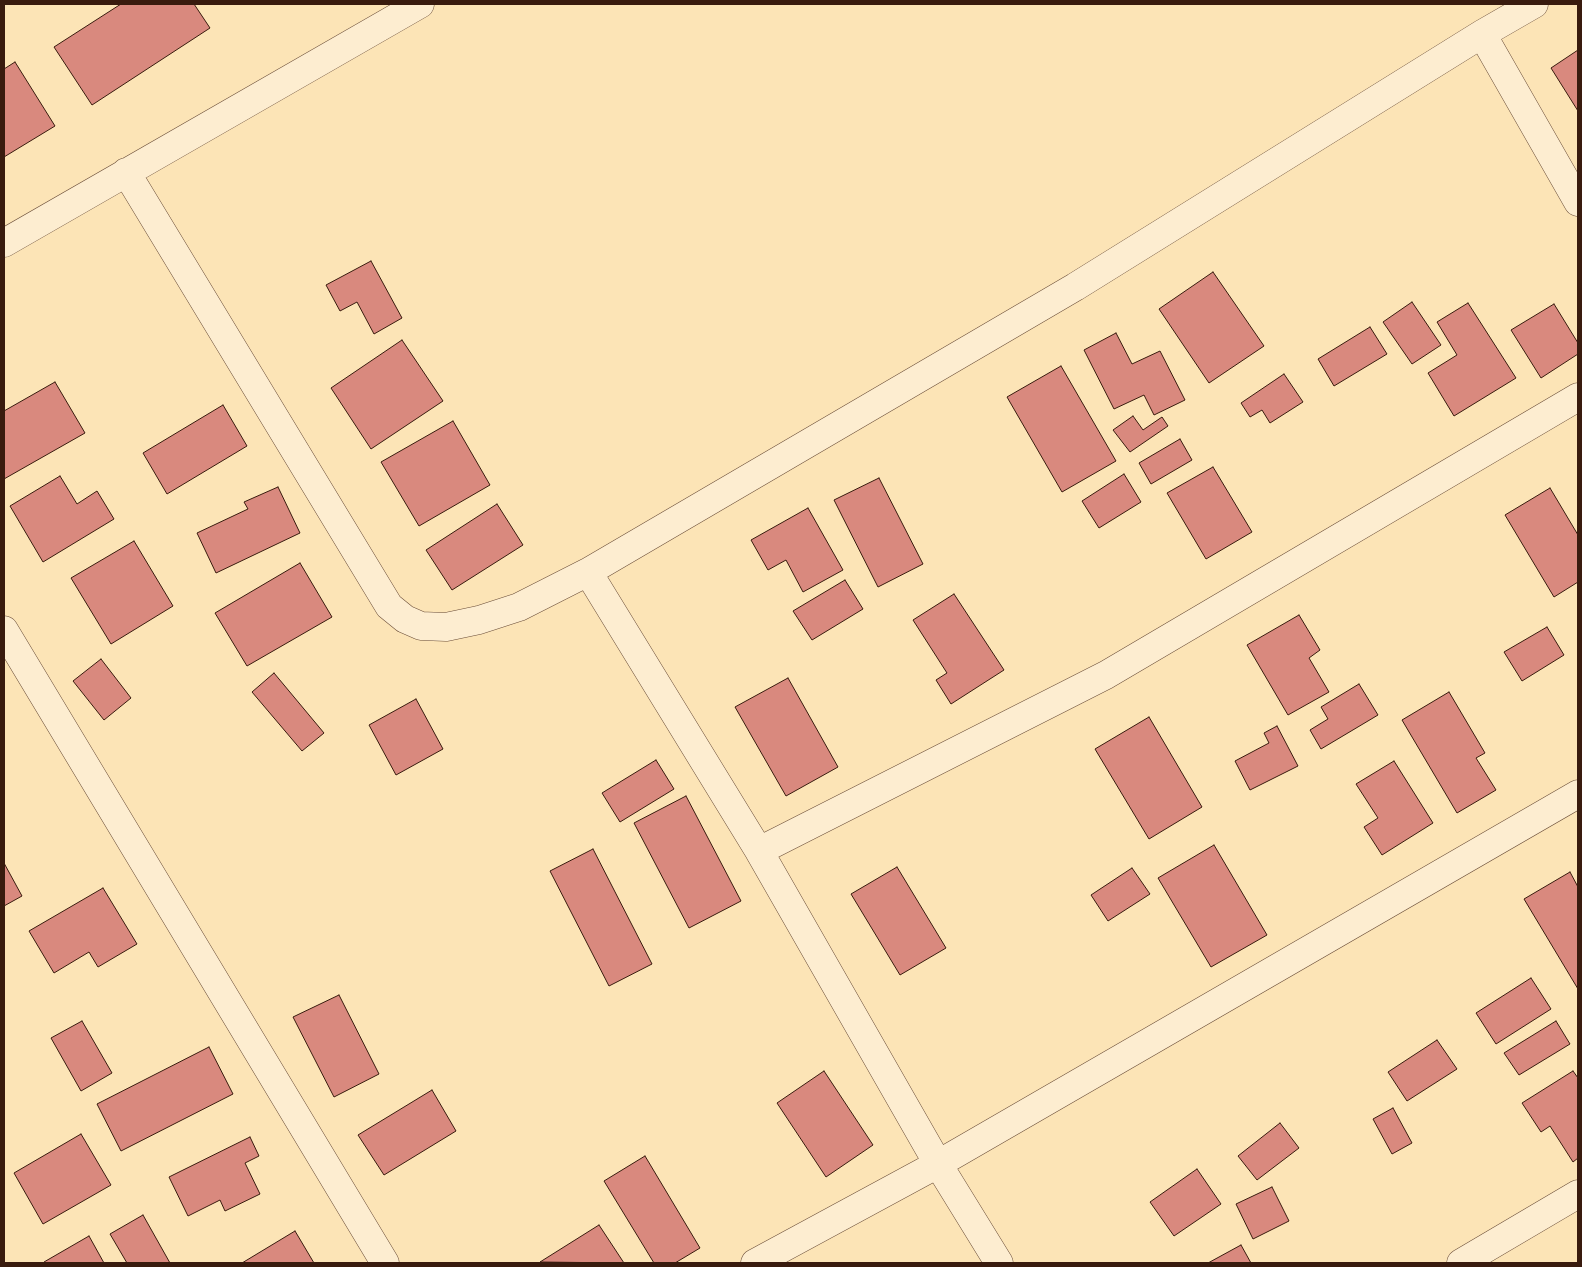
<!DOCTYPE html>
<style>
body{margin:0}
#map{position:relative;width:1582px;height:1267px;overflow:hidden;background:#fce4b6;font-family:Vollkorn,serif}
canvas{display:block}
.frame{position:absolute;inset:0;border:5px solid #391b0e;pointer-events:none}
</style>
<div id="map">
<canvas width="1582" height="1267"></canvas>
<div class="frame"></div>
</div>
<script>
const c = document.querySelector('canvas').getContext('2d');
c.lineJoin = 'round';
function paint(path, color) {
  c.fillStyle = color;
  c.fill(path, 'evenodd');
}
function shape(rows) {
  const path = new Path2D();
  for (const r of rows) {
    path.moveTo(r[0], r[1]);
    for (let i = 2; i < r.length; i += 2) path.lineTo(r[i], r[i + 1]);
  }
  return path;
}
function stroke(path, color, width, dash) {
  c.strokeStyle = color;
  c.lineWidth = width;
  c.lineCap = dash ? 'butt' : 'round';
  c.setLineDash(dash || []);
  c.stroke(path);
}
const building = shape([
 [121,4,194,4,210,28,92,105,54,47,121,4],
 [1578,50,1578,111,1551,68,1578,50],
 [15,62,55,126,4,157,4,69,15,62],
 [371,261,402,318,374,334,357,302,340,311,326,285,371,261],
 [1213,272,1264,346,1209,383,1159,309,1213,272],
 [1412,302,1441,345,1412,364,1383,322,1412,302],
 [1468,303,1516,378,1454,416,1428,373,1457,355,1437,322,1468,303],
 [1554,304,1578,343,1578,354,1541,378,1511,330,1554,304],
 [1370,327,1387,354,1334,386,1318,359,1370,327],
 [1116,333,1132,364,1160,351,1185,400,1154,415,1144,395,1114,409,1084,350,1116,333],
 [402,340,443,401,371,449,331,388,402,340],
 [1061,366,1116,461,1062,492,1007,397,1061,366],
 [1284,374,1303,402,1270,423,1262,410,1250,417,1241,403,1284,374],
 [55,382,85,433,4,479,4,411,55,382],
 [223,405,247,446,167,494,143,453,223,405],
 [1133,416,1143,430,1162,417,1168,426,1130,452,1113,430,1133,416],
 [453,421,490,485,419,526,381,462,453,421],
 [1180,439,1192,460,1151,484,1139,463,1180,439],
 [1213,467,1252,532,1206,559,1167,493,1213,467],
 [1124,474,1141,502,1099,528,1082,501,1124,474],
 [60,476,77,504,97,491,114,519,43,562,10,506,60,476],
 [879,478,923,564,878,587,834,500,879,478],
 [278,487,300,533,216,573,197,533,248,509,244,502,278,487],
 [1550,488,1578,535,1578,582,1554,597,1505,515,1550,488],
 [497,504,523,545,452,590,426,550,497,504],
 [808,508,843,570,803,592,786,560,768,570,751,540,808,508],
 [134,541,173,606,111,644,71,578,134,541],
 [300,563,332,617,247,666,215,613,300,563],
 [845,580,863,609,812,640,793,611,845,580],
 [954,594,1004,670,951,704,936,680,947,673,913,620,954,594],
 [1299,615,1320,650,1309,658,1329,692,1288,715,1247,645,1299,615],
 [1547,627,1564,655,1522,681,1504,652,1547,627],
 [101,659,131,698,104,720,73,681,101,659],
 [274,673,324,733,302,751,252,692,274,673],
 [788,678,838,767,786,796,735,707,788,678],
 [1359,684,1378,715,1321,749,1310,730,1328,719,1321,707,1359,684],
 [1449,692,1485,753,1476,758,1496,790,1457,813,1402,720,1449,692],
 [416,699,443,749,396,775,369,725,416,699],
 [1149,717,1202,807,1149,839,1095,749,1149,717],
 [1277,726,1298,766,1250,790,1235,761,1269,743,1264,733,1277,726],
 [656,760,674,789,620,822,602,793,656,760],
 [1394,761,1433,823,1382,855,1364,827,1378,818,1356,784,1394,761],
 [686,796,741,901,689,928,634,823,686,796],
 [1214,845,1267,935,1211,967,1158,878,1214,845],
 [593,849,652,964,609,986,550,871,593,849],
 [4,863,22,896,4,906,4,863],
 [897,867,946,948,900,975,851,894,897,867],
 [1132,868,1150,894,1108,921,1091,895,1132,868],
 [1570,872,1578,887,1578,989,1524,899,1570,872],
 [103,888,137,944,98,967,89,952,54,973,29,931,103,888],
 [1531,978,1551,1009,1496,1044,1476,1013,1531,978],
 [339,995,379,1074,334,1097,293,1017,339,995],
 [82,1021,112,1073,81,1091,51,1038,82,1021],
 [1556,1021,1570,1044,1519,1075,1504,1053,1556,1021],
 [1437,1040,1457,1069,1407,1101,1388,1072,1437,1040],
 [209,1047,233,1094,121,1151,97,1104,209,1047],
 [824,1071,873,1145,826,1177,777,1103,824,1071],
 [1573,1071,1578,1078,1578,1158,1573,1162,1550,1126,1541,1132,1522,1103,1573,1071],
 [432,1090,456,1131,384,1175,358,1135,432,1090],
 [1393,1108,1412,1143,1392,1154,1373,1119,1393,1108],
 [1280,1123,1299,1148,1257,1180,1238,1156,1280,1123],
 [81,1134,111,1185,43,1224,14,1173,81,1134],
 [250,1137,259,1156,245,1163,260,1194,225,1211,220,1200,188,1216,169,1177,250,1137],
 [645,1156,700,1248,675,1263,654,1263,604,1181,645,1156],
 [1197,1169,1221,1204,1174,1236,1150,1202,1197,1169],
 [1272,1187,1289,1221,1253,1239,1236,1204,1272,1187],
 [143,1215,170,1263,127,1263,110,1234,143,1215],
 [599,1225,624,1263,540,1262,599,1225],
 [295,1231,314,1263,242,1263,295,1231],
 [89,1236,104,1263,45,1263,44,1262,89,1236],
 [1241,1245,1251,1263,1208,1263,1241,1245]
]);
paint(building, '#d9897e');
stroke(building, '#391b0e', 1);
const minor = shape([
 [1482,34,1578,202],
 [126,172,389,606,405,619,421,626,446,627,479,620,519,607,588,572,1075,287,1482,34,1534,4],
 [4,243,420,4],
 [588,572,759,851,938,1164,999,1263],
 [4,630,385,1263],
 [759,851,1106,675,1578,397],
 [755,1263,938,1164,1578,794],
 [1461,1263,1578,1194]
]);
stroke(minor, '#6a4d38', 29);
stroke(minor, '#fdedd0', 28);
</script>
